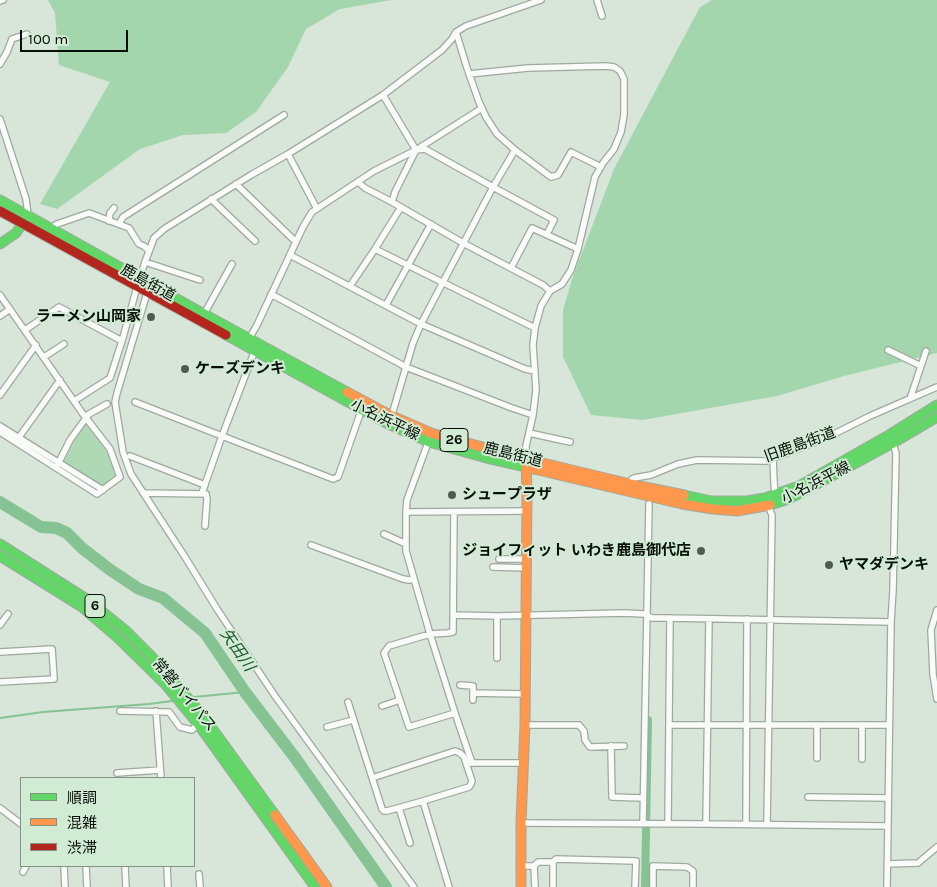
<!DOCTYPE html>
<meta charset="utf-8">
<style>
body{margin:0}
#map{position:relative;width:937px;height:887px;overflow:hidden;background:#d8e5d9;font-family:Karla,"Noto Sans JP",sans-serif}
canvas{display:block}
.legend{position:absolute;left:20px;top:777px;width:175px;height:90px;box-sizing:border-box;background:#d2ebd5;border:1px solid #819383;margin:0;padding:6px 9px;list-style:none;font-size:15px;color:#070f08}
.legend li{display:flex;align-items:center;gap:10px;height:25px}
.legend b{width:25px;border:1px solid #819383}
.scale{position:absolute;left:20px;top:30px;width:108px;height:22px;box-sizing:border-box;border:2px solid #070f08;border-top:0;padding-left:6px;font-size:15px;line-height:18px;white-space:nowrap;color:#070f08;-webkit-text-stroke:4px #d2ebd5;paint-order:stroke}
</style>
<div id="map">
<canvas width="937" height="887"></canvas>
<ul class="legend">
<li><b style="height:6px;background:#63d668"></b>順調</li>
<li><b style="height:6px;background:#ff974d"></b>混雑</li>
<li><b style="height:6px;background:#b3261e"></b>渋滞</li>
</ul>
<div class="scale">100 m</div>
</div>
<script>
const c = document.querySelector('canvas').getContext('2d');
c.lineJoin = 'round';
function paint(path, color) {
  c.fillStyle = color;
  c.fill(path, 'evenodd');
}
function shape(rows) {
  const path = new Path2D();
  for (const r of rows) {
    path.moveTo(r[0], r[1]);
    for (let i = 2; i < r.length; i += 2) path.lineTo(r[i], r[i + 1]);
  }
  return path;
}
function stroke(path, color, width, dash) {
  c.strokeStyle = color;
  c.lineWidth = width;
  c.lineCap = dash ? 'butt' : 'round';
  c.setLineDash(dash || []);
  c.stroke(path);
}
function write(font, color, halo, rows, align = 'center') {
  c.font = font + ' Karla,"Noto Sans JP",sans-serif';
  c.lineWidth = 4;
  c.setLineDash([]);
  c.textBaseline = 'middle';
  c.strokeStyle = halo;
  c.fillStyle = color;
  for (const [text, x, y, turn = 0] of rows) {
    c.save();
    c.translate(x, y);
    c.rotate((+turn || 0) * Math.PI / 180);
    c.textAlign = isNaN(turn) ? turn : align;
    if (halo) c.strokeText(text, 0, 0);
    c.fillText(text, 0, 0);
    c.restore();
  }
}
paint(shape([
 [88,425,109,455,116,472,115,476,98,490,94,490,62,470,61,467,74,441,84,426]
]), '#afd9b5');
paint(shape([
 [48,0,392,0,340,9,306,29,288,67,256,112,226,133,183,135,140,149,57,209,40,204,110,82,59,65,55,13],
 [712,0,937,0,937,353,844,376,777,396,643,420,591,415,563,357,563,310,572,279,614,169,700,7]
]), '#a3d6ac');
stroke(shape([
 [194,697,245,692],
 [0,718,43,712,149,704,172,701]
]), '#86c392', 2);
stroke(shape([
 [645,887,648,720]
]), '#86c392', 8);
stroke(shape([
 [0,502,41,527,56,528,67,533,82,548,109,569,139,589,163,598,205,633,245,692,296,759,386,887]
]), '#86c392', 12);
const street = shape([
 [597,0,602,16],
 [0,1,3,0],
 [456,32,467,68,479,102,486,117,497,134,515,150,551,177,558,175,571,152,601,167],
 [0,64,7,52,12,39,27,34],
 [469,74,528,68,606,66,614,67,620,71,624,79,624,115,621,132,614,149,603,163,595,177,578,249,571,270,562,284,550,291,541,306,535,328,533,345,536,390,533,415,526,446,526,459],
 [383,95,416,150],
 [0,119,26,199,28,215],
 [288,154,317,209],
 [358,182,365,188,392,202,463,243,543,285,550,291],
 [236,184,296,242],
 [211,199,255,241],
 [392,202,395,192,416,150,425,149,493,187,554,220,547,234],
 [109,221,110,213,114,208],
 [119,224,123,217,284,115],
 [50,229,57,224,89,213,129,228,139,244,144,246,149,251],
 [375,249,535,328],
 [290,255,421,324,525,369,535,371],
 [145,262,200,280],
 [511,268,532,228,578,249],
 [350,286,375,249,401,207],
 [147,293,117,393,115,402,123,452,131,474,185,557,217,609,275,696,414,887],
 [271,294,406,367,512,408,533,415],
 [0,295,83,414,110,449,120,477,97,494,0,432],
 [386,305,431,224],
 [204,314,232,264],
 [0,316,10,309],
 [25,330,59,307,122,341],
 [249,339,257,325,303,227,312,212,374,171,416,150,482,108],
 [888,350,921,366],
 [44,357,64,344],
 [0,395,36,345],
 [910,399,926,351],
 [74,401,110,378,122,341,137,287,145,262,154,238,164,229,251,175,288,154,383,95,442,50,452,39,456,32,466,26,541,0],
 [135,402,222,436,255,350],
 [391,418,413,343,421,324,493,187,515,150],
 [0,426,103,490],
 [529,433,570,442],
 [17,440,60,380],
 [429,440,407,500,406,512,406,551,430,634,455,713,472,763],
 [130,456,205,485],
 [773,458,774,482,775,495],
 [58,464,70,440,86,418,89,414,107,404],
 [630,484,632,479,634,478,651,475,678,464,697,460,767,461,826,438,870,416,937,387],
 [143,493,206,494,207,499,205,526],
 [202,493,222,436,333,479,338,477,360,414],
 [406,512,527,511],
 [454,512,453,632,448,633,430,634,389,646,384,653,409,727,455,713],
 [384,534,406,544],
 [311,545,403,579,409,580,414,579],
 [499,559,526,559],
 [493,567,526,568],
 [937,610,931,630,933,674,937,699],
 [453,615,497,616,624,613,644,614,652,618,670,618,891,622],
 [497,616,497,658],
 [0,625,8,614],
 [0,652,52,649,54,679,0,682],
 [460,685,473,686,473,700],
 [473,693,524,694],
 [348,702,382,809,384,811,387,811,423,801,469,787,471,784,472,781,464,757,460,753,455,751,372,778],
 [382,706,400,700],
 [120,711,169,712,180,727,192,730,198,724],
 [156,711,161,778],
 [525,725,579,725,584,731,585,740,590,747,624,746],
 [669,725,889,725],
 [327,727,353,720],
 [611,746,612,797,642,798],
 [817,758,817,725],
 [862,759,862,725],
 [469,763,524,763],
 [117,773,160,770],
 [808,797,888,798],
 [423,801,449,887],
 [0,808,21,824],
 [399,808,410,843],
 [521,823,706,824,887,826],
 [643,823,649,504],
 [668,823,670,618],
 [706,824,709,619],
 [746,824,747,619],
 [767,824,772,515,768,505],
 [887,864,918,863,937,847],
 [64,866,65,887],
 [86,866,87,887],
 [125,866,126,887],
 [167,866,168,887],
 [521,866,534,866,538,862,553,862],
 [534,866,535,887],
 [23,872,26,866],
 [199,874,200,887],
 [553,887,553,862,556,859,636,861,635,887],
 [653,887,653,866,687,867,693,871,693,887],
 [887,887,891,622,893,590,896,453,892,441]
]);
const fast = shape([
 [0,200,204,314,347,392],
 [0,244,16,233,26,218],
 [226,335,388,424,429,442,490,459,534,469],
 [684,495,711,501,747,501,765,498,799,486,889,435,937,405],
 [770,505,789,499,808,489,893,443,937,417],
 [0,544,88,600,125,630,152,657,201,713,275,815],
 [0,556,82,607,117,637,165,684,198,724,315,887]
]);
const slow = shape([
 [347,392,392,416,431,433,526,459,630,484,684,495],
 [534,469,682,504,713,509,737,511,770,505],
 [275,815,327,887],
 [521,887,521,823,525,725,527,493,526,460]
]);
const jam = shape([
 [0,211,226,335]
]);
stroke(street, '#9ea89f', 8);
stroke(fast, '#9ea89f', 11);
stroke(slow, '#9ea89f', 11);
stroke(jam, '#9ea89f', 11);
stroke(street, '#f9fbf9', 5.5);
stroke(fast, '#63d668', 9);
stroke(slow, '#ff974d', 9);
stroke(jam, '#b3261e', 9);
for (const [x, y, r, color] of [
 [151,317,5,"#505a51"],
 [185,369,5,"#505a51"],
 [452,495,5,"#505a51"],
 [701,551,5,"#505a51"],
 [829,565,5,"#505a51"]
]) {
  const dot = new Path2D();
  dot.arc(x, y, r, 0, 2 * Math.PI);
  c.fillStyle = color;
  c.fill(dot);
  stroke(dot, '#d2ebd5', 2);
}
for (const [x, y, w] of [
 [454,440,28],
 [95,606,20]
]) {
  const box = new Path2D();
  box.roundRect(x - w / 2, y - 11.5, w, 23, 4);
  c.fillStyle = '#d2ebd5';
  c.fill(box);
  stroke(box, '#070f08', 1);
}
write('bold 14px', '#070f08', null, [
 ["26",454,440],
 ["6",95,606]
]);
write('15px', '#070f08', '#d2ebd5', [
 ["鹿島街道",148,283,29],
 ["小名浜平線",385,420,26],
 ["旧鹿島街道",800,445,-20],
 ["鹿島街道",513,455,14],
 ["小名浜平線",816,483,-27],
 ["常磐バイパス",184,695,50]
]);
write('bold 15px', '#070f08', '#d2ebd5', [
 ["ラーメン山岡家",141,317,"right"],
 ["ケーズデンキ",195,369],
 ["シュープラザ",462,495],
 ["ジョイフィット いわき鹿島御代店",691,551,"right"],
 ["ヤマダデンキ",839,565]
], 'left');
write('italic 16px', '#20592e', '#d2ebd5', [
 ["矢田川",237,650,55]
]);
</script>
